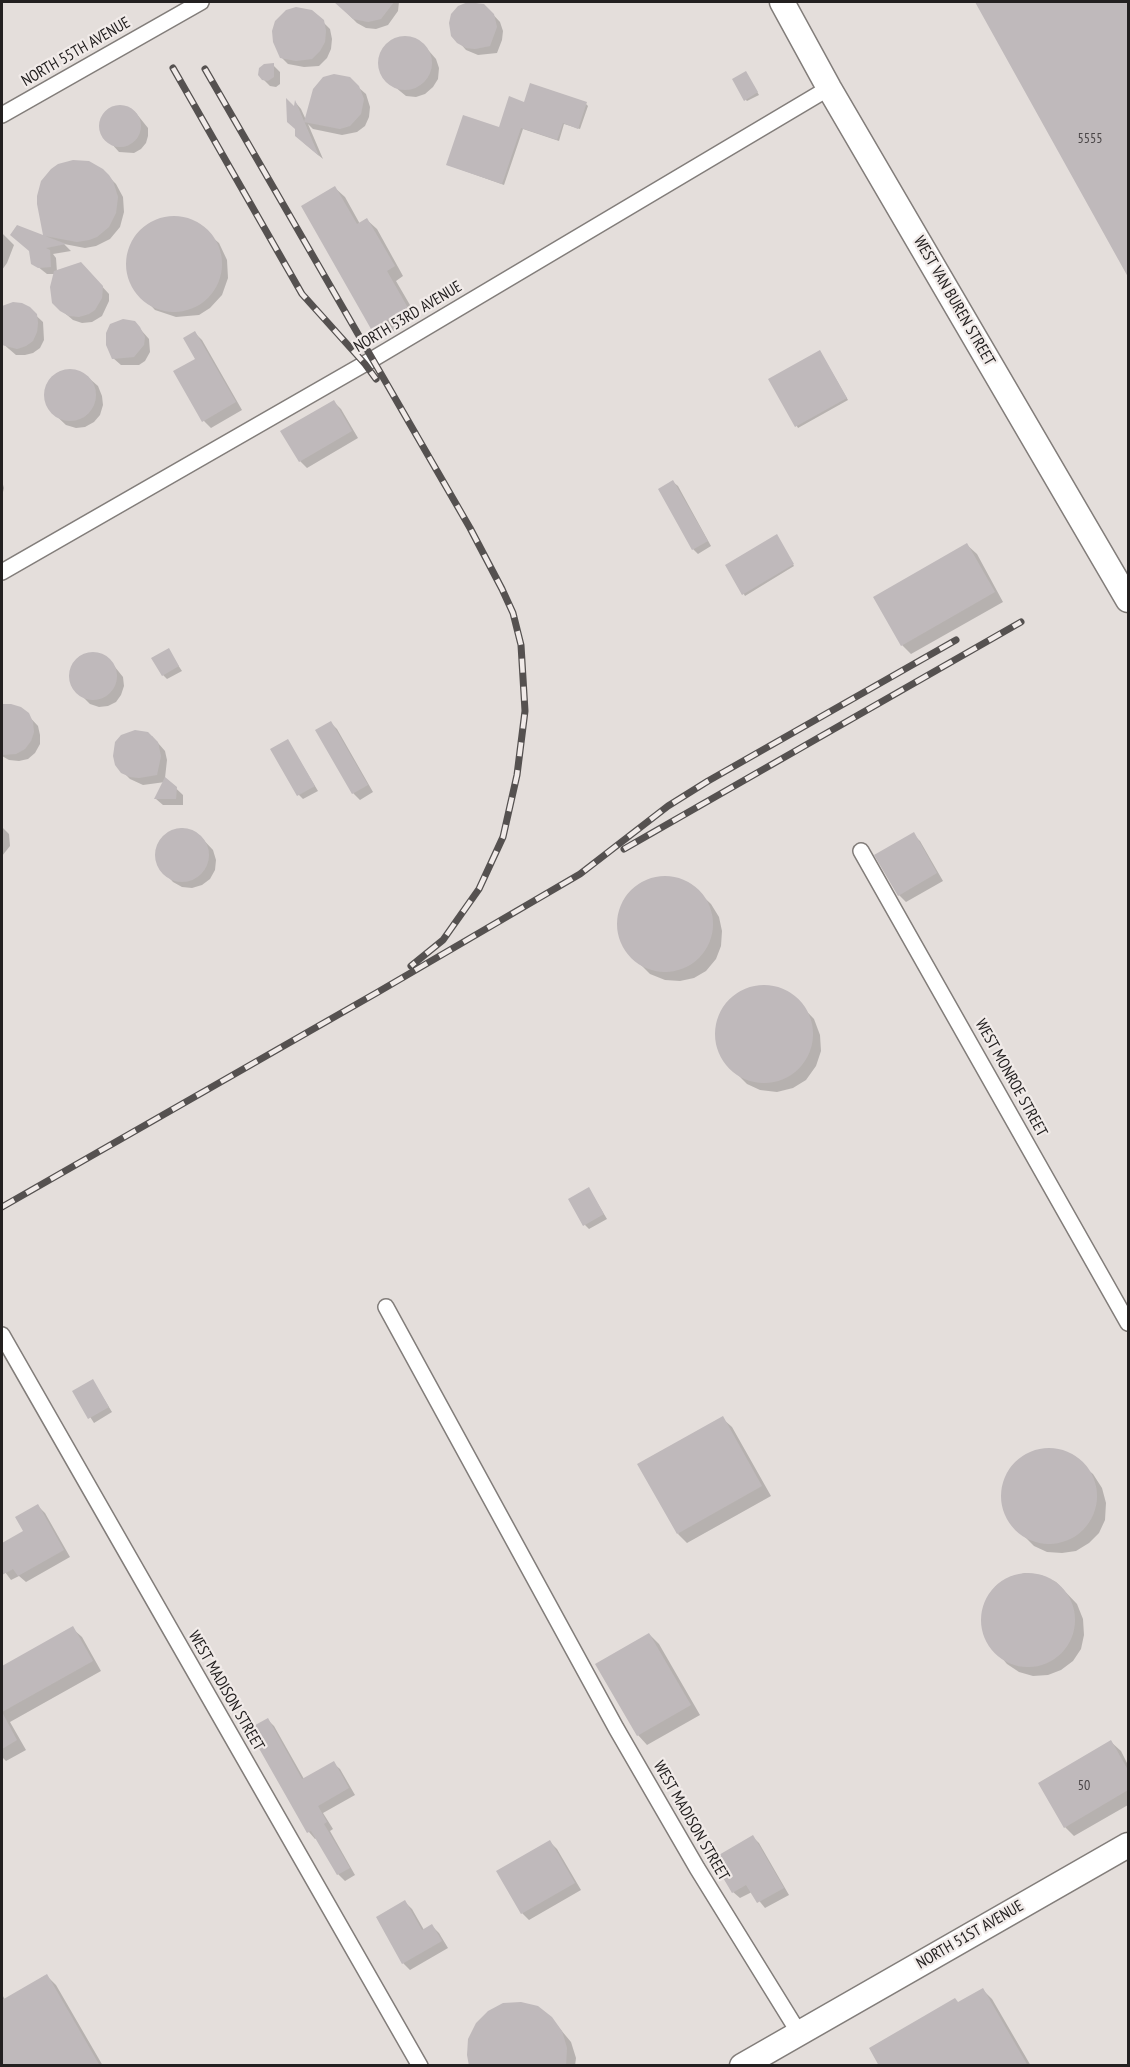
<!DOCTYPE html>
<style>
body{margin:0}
#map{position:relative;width:1130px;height:2067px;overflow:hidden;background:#e4dedb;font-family:"PT Sans Narrow",sans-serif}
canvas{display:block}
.frame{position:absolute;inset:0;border:3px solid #232020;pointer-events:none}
</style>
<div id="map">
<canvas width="1130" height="2067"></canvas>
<div class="frame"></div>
</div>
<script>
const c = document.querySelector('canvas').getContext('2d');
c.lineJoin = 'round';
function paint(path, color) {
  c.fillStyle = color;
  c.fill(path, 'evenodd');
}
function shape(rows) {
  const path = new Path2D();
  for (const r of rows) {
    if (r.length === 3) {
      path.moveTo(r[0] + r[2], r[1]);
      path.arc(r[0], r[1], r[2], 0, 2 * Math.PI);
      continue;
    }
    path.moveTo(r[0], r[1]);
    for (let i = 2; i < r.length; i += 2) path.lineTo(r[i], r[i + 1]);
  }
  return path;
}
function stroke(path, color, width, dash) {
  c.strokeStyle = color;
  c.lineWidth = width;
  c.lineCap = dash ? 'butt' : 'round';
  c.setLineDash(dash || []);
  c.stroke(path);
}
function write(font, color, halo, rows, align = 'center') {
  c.font = font + ' "PT Sans Narrow",sans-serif';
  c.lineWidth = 4.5;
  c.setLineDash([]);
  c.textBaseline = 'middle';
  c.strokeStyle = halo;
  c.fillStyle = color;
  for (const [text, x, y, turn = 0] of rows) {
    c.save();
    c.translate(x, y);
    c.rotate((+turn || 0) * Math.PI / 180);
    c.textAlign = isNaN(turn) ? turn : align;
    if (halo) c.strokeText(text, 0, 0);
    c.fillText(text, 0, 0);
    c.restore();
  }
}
paint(shape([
 [341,2,399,2,398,11,388,25,376,29,366,28,357,23,342,8],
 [977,2,1128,2,1128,273],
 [487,8,500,22,503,31,502,40,497,53,478,55,466,50,459,42],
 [315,14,330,29,332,39,331,49,327,58,319,66,304,67,288,64,281,57],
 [403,37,413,39,422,43,436,59,439,68,438,79,433,87,425,94,416,97,406,96,384,78,380,61,383,51,391,41],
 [273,65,280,72,280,84,276,87,270,86,263,79],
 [747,74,759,95,747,101,746,100],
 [358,87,366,94,370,107,369,117,365,126,357,132,342,135,313,129,308,124,323,159,304,143,295,109,296,103,301,109,306,120],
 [525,104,586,104,588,106,580,129,564,124,559,141,523,129,504,185,448,165,500,129],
 [122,106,136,113,148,128,148,136,146,143,141,149,134,153,119,152,101,132,101,124,103,116,115,107],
 [108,176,116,184,123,197,124,212,120,227,110,239,96,246,85,248,64,244,71,251,53,254,56,258,57,272,88,271,109,294,109,301,102,316,92,322,82,323,73,320,61,310,55,274,47,274,33,263,45,237,38,196],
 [335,188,345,197,360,224,367,220,377,229,403,276,396,281,417,317,381,338,372,328],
 [180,218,197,224,219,243,227,260,228,278,222,295,210,308,199,315,176,317,155,310,138,292,130,276,128,257,134,240,146,227,162,219],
 [2,233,14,245,7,263,2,270],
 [4,306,29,309,43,322,44,340,40,348,33,353,25,355,16,355,2,343,2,308],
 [134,322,149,339,150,352,145,361,139,365,121,365,113,358],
 [195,333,202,340,242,410,211,428,204,421],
 [821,353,848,400,798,428,770,380],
 [73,370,90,379,98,386,102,396,103,405,100,415,94,422,85,427,76,428,66,425,51,411,46,402,45,393,48,383,54,376,63,371],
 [334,402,341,409,358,438,307,468,300,461],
 [2,481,4,488,2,496],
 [673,482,678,486,711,546,698,554,693,549,660,490],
 [778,538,794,566,745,596,727,565],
 [967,545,977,554,1003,602,911,654,902,645],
 [168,650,182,671,167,679,163,675],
 [95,653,104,656,111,662,123,677,124,686,121,695,116,702,108,706,99,707,90,704,76,690,71,682,71,674,73,665,79,658,87,654],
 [6,705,24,711,38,726,40,735,40,744,35,753,28,759,19,761,9,760,2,756,2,707],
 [330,722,337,729,373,792,360,800,353,793],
 [152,736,165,751,167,760,165,778,183,795,183,805,163,805,156,799,165,782,143,785,130,779,123,772],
 [288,741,318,791,303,799,299,795],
 [2,827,9,834,10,846,2,856],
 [182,828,199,835,213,850,216,860,215,870,210,879,202,885,192,888,182,887,173,882,159,867,156,857,157,847,162,838,170,832],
 [913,834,920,841,943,881,906,902,899,895,876,855],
 [660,878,676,879,690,884,711,904,719,917,722,931,721,946,716,959,706,971,694,978,680,981,665,980,650,974,628,952,620,937,619,921,623,906,631,892,644,882],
 [764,987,778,989,793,997,814,1019,820,1035,821,1051,816,1066,806,1080,793,1088,777,1092,760,1090,747,1084,726,1063,719,1049,716,1035,718,1020,725,1006,735,996,749,989],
 [589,1189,607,1219,589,1229,585,1225],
 [93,1381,112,1412,94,1423,74,1392],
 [722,1418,732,1427,771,1496,687,1543,678,1534],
 [1054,1450,1070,1454,1093,1474,1102,1488,1106,1503,1105,1520,1099,1533,1089,1543,1076,1551,1062,1553,1047,1552,1034,1546,1013,1525,1006,1513,1003,1498,1005,1484,1012,1469,1023,1458,1038,1451],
 [38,1506,45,1513,70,1557,26,1582,19,1576,11,1580,2,1568,2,1545,25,1531],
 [1025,1573,1041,1575,1056,1582,1077,1604,1083,1619,1084,1635,1081,1649,1073,1661,1061,1670,1048,1675,1033,1676,1019,1672,1007,1664,988,1642,983,1629,982,1614,987,1599,996,1586,1010,1577],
 [72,1628,82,1637,101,1671,10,1722,26,1750,6,1761,2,1757,2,1668],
 [649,1634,659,1644,700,1715,647,1745,638,1735,597,1664],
 [268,1720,274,1726,304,1779,333,1763,340,1769,355,1795,323,1813,333,1829,330,1831,355,1875,345,1881,338,1874,317,1838,315,1839,309,1832,250,1730],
 [1111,1742,1121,1751,1128,1765,1128,1805,1074,1836,1065,1827],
 [753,1837,759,1843,789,1895,765,1908,752,1892,740,1898,733,1892],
 [550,1842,557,1849,581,1890,529,1920,522,1913],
 [405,1902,412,1909,424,1930,432,1926,439,1933,448,1948,410,1970,403,1963],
 [46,1975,56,1985,103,2066,2,2066,2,1994,5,2000],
 [983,1990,992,1999,1031,2066,881,2066,959,2004],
 [551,2018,571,2042,576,2058,575,2066,471,2066]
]), '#0003');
paint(shape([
 [334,2,394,2,381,19,368,22,353,19],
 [468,2,484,4,494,14,497,27,490,46,475,49,466,48,457,43,451,36,449,23,451,14,458,6],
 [975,2,1128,2,1128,277],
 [296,7,312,10,324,20,326,31,325,42,320,51,312,59,296,61,280,58,273,42,272,31,275,21,286,10],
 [405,63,27],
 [274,63,274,77,268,81,262,80,258,75,259,68,264,64],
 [746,71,758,92,744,101,732,79],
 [334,74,350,77,359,86,364,99,361,114,350,126,340,129,304,122,313,89,323,77],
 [530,83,587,102,578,129,563,123,557,140,521,128,502,184,446,165,463,115,499,127,509,96,524,102],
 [286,98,294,106,295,100,319,156,295,136,295,129,287,122],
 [120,126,21],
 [73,160,89,161,103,169,109,175,113,181,118,197,116,213,109,227,97,237,89,240,77,242,45,236,66,244,46,248,50,250,51,267,38,268,31,264,29,251,10,235,17,225,43,235,37,204,37,196,41,181,51,169,58,164],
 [335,186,357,224,367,218,395,266,387,271,408,308,371,329,301,206],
 [174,264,48],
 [81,262,103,286,102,298,95,310,89,314,79,317,69,316,60,311,52,303,50,287,54,271],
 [13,302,22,303,30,307,37,314,38,323,37,332,33,341,26,346,17,349,2,345,2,306],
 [123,319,135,321,140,327,145,337,144,345,134,357,112,359,106,345,106,333,110,324],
 [195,331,236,402,202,422,173,371,195,359,183,338],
 [820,350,847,398,795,427,768,379],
 [70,395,26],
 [334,400,352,431,299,462,280,431],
 [673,480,708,541,692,550,658,489],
 [777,534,794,564,742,595,725,565],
 [967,543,995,592,901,646,873,597],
 [169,648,179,666,162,676,151,658],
 [93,676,24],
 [2,704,11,704,21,707,29,713,33,722,34,732,31,741,25,749,16,754,2,755],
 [331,721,368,785,352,794,315,730],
 [135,730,148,732,158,742,161,756,157,775,139,778,130,777,121,773,115,765,113,756,115,742,121,735],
 [288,739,315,786,297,796,270,749],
 [165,777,177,787,176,799,154,799],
 [182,855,27],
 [914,832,937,873,898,896,874,855],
 [665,924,48],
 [764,1034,49],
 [589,1187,604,1214,583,1226,568,1199],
 [93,1379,109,1407,88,1419,72,1391],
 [723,1416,762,1486,677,1534,637,1464],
 [1049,1496,48],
 [38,1504,64,1550,18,1576,13,1569,2,1575,2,1543,23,1531,15,1517],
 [1028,1620,47],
 [73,1626,93,1661,2,1712,17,1740,2,1749,2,1666],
 [649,1633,691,1705,637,1736,595,1664],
 [268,1718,302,1779,334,1761,349,1788,318,1806,327,1822,324,1824,350,1868,337,1875,311,1831,307,1833,248,1729],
 [1111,1740,1128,1770,1128,1790,1064,1828,1038,1783],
 [753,1835,784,1888,757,1903,746,1885,732,1893,712,1859],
 [550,1840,575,1883,521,1914,496,1871],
 [405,1900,422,1930,432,1924,442,1941,402,1964,376,1917],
 [47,1974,100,2066,2,2066,2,2000],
 [983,1988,1028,2066,879,2066,869,2048,955,1998,958,2002],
 [521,2002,538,2006,552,2017,562,2031,567,2048,566,2066,469,2066,467,2055,468,2039,476,2023,488,2011,503,2003]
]), '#bfb9bb');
const minor = shape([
 [2,115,201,2],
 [2,572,373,359,829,88],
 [861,851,1128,1323],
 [386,1307,616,1728,697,1868,799,2033],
 [2,1335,420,2066]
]);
const primary = shape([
 [782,2,829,88,1128,600],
 [742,2066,1128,1845]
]);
stroke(minor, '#827d7a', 18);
stroke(primary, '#827d7a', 27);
stroke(minor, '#fff', 15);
stroke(primary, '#fff', 24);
const rail = shape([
 [173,68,302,294,365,364,376,379],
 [205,69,470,528,502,589,513,613,521,645,525,711,517,775,503,837,479,889,443,940,411,966],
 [624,849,1021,622],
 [2,1207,378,992,580,874,668,806,708,781,956,640]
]);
stroke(rail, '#555150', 7);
stroke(rail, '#f1ebe9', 4.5, [14]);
write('14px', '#4a4647', null, [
 ["5555",1090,139],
 ["50",1084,1786]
]);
write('16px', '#232020', '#f1ebe9', [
 ["NORTH 55TH AVENUE",76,52,-30],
 ["WEST VAN BUREN STREET",954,301,60],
 ["NORTH 53RD AVENUE",408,317,-31],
 ["WEST MONROE STREET",1011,1078,61],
 ["WEST MADISON STREET",226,1691,60],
 ["WEST MADISON STREET",691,1821,60],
 ["NORTH 51ST AVENUE",970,1935,-30]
]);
</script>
